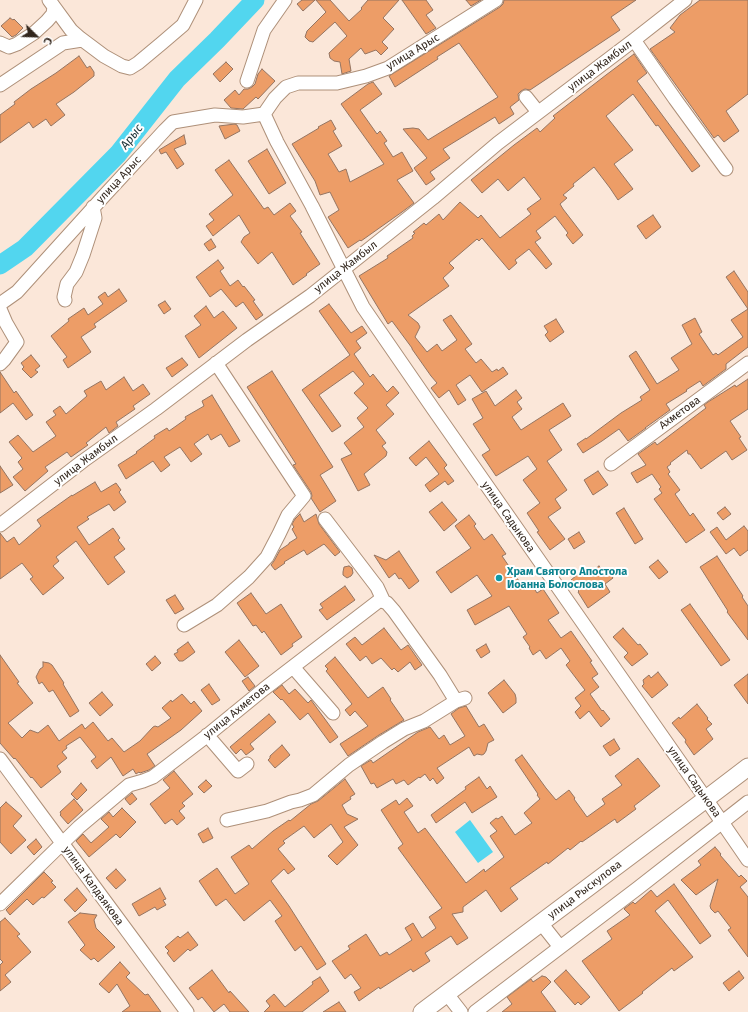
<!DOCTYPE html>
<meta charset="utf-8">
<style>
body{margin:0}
#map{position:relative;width:748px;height:1012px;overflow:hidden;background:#fbe7d9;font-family:"Fira Sans",sans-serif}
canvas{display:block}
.north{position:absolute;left:16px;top:16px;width:40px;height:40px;-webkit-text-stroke:3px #fff;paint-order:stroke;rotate:113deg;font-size:11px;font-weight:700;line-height:16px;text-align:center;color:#32261d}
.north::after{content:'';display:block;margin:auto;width:14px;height:18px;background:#32261d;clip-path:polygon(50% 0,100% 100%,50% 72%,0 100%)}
</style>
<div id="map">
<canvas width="748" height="1012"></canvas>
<div class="north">С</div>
</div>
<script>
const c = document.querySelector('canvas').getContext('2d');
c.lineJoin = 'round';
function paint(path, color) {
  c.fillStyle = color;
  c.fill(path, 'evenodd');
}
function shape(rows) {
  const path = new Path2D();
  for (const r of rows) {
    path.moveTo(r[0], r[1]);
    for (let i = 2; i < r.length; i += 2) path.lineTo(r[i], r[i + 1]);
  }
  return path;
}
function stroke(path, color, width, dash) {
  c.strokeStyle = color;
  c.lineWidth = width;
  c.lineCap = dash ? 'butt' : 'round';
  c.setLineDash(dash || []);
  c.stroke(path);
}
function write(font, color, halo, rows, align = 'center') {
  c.font = font + ' "Fira Sans",sans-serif';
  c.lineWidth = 4;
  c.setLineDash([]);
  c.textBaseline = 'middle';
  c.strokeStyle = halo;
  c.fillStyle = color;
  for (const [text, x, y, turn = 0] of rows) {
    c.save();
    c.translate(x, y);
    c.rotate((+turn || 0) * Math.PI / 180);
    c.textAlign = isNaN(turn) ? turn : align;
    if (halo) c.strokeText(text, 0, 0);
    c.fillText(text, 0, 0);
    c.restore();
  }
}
paint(shape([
 [470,820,493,852,478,863,455,832]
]), '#52d6ef');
stroke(shape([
 [0,265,25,248,118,154,177,79,217,40,255,0]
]), '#52d6ef', 19);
const building = shape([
 [302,0,315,0,303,11,297,4,302,0],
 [316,0,330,0,349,21,362,9,361,8,368,0,399,0,383,18,394,29,382,42,388,48,381,55,376,50,365,54,361,48,349,59,351,71,342,74,340,62,334,61,330,58,329,53,347,36,335,22,313,42,309,41,305,37,307,31,326,12,316,0],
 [402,0,426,0,433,10,426,15,436,28,426,34,402,0],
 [466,0,481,0,471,6,466,0],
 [504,0,636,0,611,17,620,30,530,90,525,89,521,91,518,94,519,100,510,107,514,114,499,124,495,117,443,149,450,158,430,172,435,179,426,185,414,168,427,158,403,129,413,128,419,129,428,140,498,97,459,43,437,57,438,59,395,87,389,76,500,7,503,4,504,0],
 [700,0,748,0,748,94,726,111,739,131,724,142,718,135,714,138,650,49,675,32,670,28,680,15,700,0],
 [10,18,13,20,14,19,23,28,16,35,12,37,1,26,10,18],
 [634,54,647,73,637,81,700,166,692,172,658,125,656,126,633,94,606,116,633,150,614,164,633,189,618,200,610,188,594,167,573,184,574,186,563,195,567,198,560,204,563,209,583,235,573,244,566,235,568,233,555,216,536,231,541,238,535,242,552,264,546,269,529,249,515,260,517,263,509,270,482,238,479,241,477,239,449,263,454,268,443,278,449,286,408,315,418,323,420,327,415,337,427,352,437,344,442,351,457,340,443,320,451,315,472,344,465,349,476,363,481,359,492,372,497,369,498,371,503,367,508,374,482,392,470,375,456,385,466,400,458,405,449,390,439,398,431,388,437,383,431,376,412,349,412,348,392,321,388,324,359,276,388,258,387,256,413,238,412,236,415,233,413,232,424,223,426,225,439,214,443,220,460,202,478,218,481,215,500,238,531,214,527,209,541,199,524,177,508,191,498,179,482,193,471,180,514,145,537,128,540,132,555,118,553,116,606,75,634,54],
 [79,56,87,68,90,66,94,72,94,76,74,92,56,104,65,115,51,126,46,119,33,128,29,122,0,143,0,115,15,104,14,102,31,89,56,73,79,56],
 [226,62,233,69,220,82,213,74,226,62],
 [262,69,275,81,258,99,256,97,243,109,231,108,224,100,235,90,239,95,244,89,248,89,252,87,255,84,258,74,262,69],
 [373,82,382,94,360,110,377,134,380,131,387,141,384,143,393,157,402,152,413,171,397,180,414,203,402,212,361,241,360,240,348,248,328,217,339,210,330,192,320,195,315,181,292,144,319,128,318,127,331,120,336,129,333,131,342,146,328,154,339,172,346,169,350,182,384,164,341,104,368,84,373,82],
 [235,124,237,125,240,131,225,139,219,126,235,124],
 [184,135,186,144,174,149,184,164,177,169,166,152,161,154,159,150,184,135],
 [267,149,286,183,269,194,248,161,267,149],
 [229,160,264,209,268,207,274,215,290,203,296,211,290,216,302,232,300,233,320,264,306,274,307,275,293,285,272,252,258,264,241,242,244,237,250,233,239,215,213,236,206,226,214,220,209,214,233,195,215,170,229,160],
 [653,215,661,227,646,239,637,226,653,215],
 [211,239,216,247,209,251,204,244,211,239],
 [218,260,224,268,220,271,230,286,238,280,243,287,244,286,255,300,253,301,263,315,256,320,243,302,236,307,221,289,210,297,196,277,218,260],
 [734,271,748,292,748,347,726,364,726,369,707,383,703,386,700,381,686,390,687,391,666,404,670,410,645,428,646,428,628,441,619,429,602,441,583,453,577,444,586,438,586,439,621,413,642,400,640,397,650,390,629,356,636,351,657,384,679,370,671,358,692,344,682,325,695,318,702,332,699,334,713,355,716,353,718,355,743,337,731,320,748,309,726,277,734,271],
 [119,289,127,301,94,324,96,327,81,337,91,352,68,368,63,360,67,357,51,336,69,321,68,319,84,308,88,315,103,304,98,297,105,292,108,297,119,289],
 [165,301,171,309,164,314,158,305,165,301],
 [329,304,351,333,362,326,367,333,356,341,361,348,354,354,370,377,373,374,387,392,393,386,399,393,386,405,394,414,376,430,386,443,382,446,387,452,386,456,364,474,370,485,358,491,341,459,352,454,344,443,364,427,357,418,368,408,354,393,364,384,353,371,319,395,341,426,332,432,302,390,350,355,319,311,329,304],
 [206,306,214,318,223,311,237,328,199,358,185,336,201,325,194,316,206,306],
 [556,319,564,332,550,342,545,335,548,332,544,326,556,319],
 [31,355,40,366,35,370,38,372,31,378,22,369,24,367,21,363,31,355],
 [182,358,188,365,172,377,166,368,182,358],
 [272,371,333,467,320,475,336,501,320,512,311,498,312,496,311,492,293,465,296,464,247,387,272,371],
 [0,372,14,393,16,391,33,415,26,420,13,403,0,413,0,372],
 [124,377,133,391,143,384,150,394,133,406,135,409,116,422,118,426,109,433,106,427,86,443,88,445,71,457,67,452,45,467,48,471,25,491,13,477,23,469,18,462,22,458,9,442,18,435,33,452,56,436,46,422,56,415,53,411,60,406,66,414,87,396,84,391,101,381,106,390,124,377],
 [748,379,748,409,730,421,741,437,739,438,747,450,732,460,726,451,701,469,690,454,688,454,687,450,670,463,671,464,667,467,670,472,668,474,680,490,675,494,690,516,693,513,705,530,686,543,654,499,662,493,659,489,661,487,652,474,637,483,631,473,646,465,638,454,655,442,657,445,706,408,704,405,708,402,735,385,736,387,748,379],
 [516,390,522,398,517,402,522,409,512,417,521,430,563,403,571,416,549,430,562,450,547,461,567,490,555,499,561,508,548,517,565,539,550,550,537,532,539,531,527,513,540,503,523,480,537,469,528,456,496,476,482,455,490,450,473,424,483,418,472,399,486,391,495,406,516,390],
 [212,395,240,441,229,447,221,434,211,440,208,434,194,444,202,454,191,462,180,447,164,457,170,465,161,472,153,461,126,479,118,465,137,453,136,452,155,438,154,436,167,428,169,431,186,419,185,417,204,406,202,401,212,395],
 [429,441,447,465,444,468,454,481,448,485,445,481,430,492,425,485,439,474,426,457,416,466,409,458,429,441],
 [0,466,13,485,0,493,0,466],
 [598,471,608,485,593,495,584,480,598,471],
 [95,482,101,492,116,483,121,490,119,492,126,502,114,511,109,504,87,517,89,519,77,527,89,545,113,528,120,538,118,540,125,549,114,557,125,572,108,585,76,541,56,557,59,561,53,566,64,578,43,595,30,579,33,577,22,563,0,579,0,533,7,542,14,537,19,545,41,526,37,520,72,495,72,496,95,482],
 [442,502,457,520,444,531,429,512,442,502],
 [725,507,731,514,723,520,717,513,725,507],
 [624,508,643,539,635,544,616,513,624,508],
 [300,514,304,522,316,514,319,524,340,552,335,556,324,544,307,555,304,550,284,562,285,563,275,570,271,565,274,561,280,550,289,544,289,543,297,538,292,529,294,527,292,524,295,519,300,514],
 [469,515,476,524,474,526,484,540,492,534,506,554,502,556,521,584,527,581,530,582,537,593,543,589,559,613,548,620,561,638,571,631,592,661,590,662,598,674,592,678,599,687,590,694,602,711,603,710,610,719,601,727,589,711,580,719,575,712,581,706,575,698,585,690,566,665,570,661,561,648,546,659,540,650,533,655,529,648,530,647,523,637,527,634,509,606,475,625,467,610,492,596,477,575,451,593,436,572,471,548,455,526,469,515],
 [744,526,748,531,748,550,740,556,734,548,726,554,710,532,717,527,726,540,744,526],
 [579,532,585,542,574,549,568,539,579,532],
 [399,551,419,581,409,589,401,578,399,579,395,573,389,578,374,555,386,560,399,551],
 [717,556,743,596,742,597,748,606,748,640,727,612,728,611,700,567,717,556],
 [658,560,668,572,659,579,649,567,658,560],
 [349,566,352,568,353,573,351,576,347,578,343,575,343,572,344,567,349,566],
 [599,566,605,573,608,571,613,578,605,584,610,592,588,608,578,592,579,591,571,580,582,571,586,576,599,566],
 [345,586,355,600,327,620,319,610,323,608,320,604,345,586],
 [251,593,266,614,281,604,302,637,292,644,293,646,281,655,264,631,262,633,256,625,253,626,237,603,251,593],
 [175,595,184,609,175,614,166,600,175,595],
 [690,604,730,660,721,666,681,610,690,604],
 [384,628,401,650,408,645,422,665,415,670,410,662,398,672,394,668,392,670,381,658,372,664,366,656,360,661,346,644,355,637,362,645,384,628],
 [623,628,638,645,640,644,648,654,632,666,624,657,628,653,613,637,623,628],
 [239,640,259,666,245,677,225,652,239,640],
 [188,642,195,652,183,661,179,661,174,654,178,652,177,650,188,642],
 [486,644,490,652,481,658,476,650,486,644],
 [0,655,19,682,17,683,33,703,8,723,22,738,30,730,38,733,48,725,59,741,82,724,85,729,93,722,108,741,112,738,124,752,140,741,153,727,155,726,158,727,171,718,162,708,171,700,172,702,182,694,191,704,194,701,202,711,181,730,147,754,155,766,149,770,140,773,139,772,136,774,133,769,123,776,111,757,97,769,91,761,96,757,80,737,66,746,67,748,62,752,67,758,57,766,61,772,41,788,32,777,31,778,15,758,14,759,0,743,0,655],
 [155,656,161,663,152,671,146,664,155,656],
 [335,657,368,698,383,687,391,699,390,700,404,720,379,735,348,756,340,744,368,726,355,711,350,716,345,710,352,704,326,671,328,669,325,666,335,657],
 [43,662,49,663,52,665,64,683,63,684,79,711,70,717,53,690,49,692,42,682,39,684,36,677,40,669,43,667,43,662],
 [658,672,668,685,652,698,642,686,644,684,643,680,649,675,651,678,658,672],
 [748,674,748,704,734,685,748,674],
 [248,677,255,686,249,691,242,681,248,677],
 [504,680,515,694,516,698,516,703,503,713,488,693,504,680],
 [209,684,220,700,212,705,201,690,209,684],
 [282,685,289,694,295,689,308,703,311,700,338,737,330,743,308,713,300,720,282,699,281,700,273,692,282,685],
 [102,692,113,705,100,716,89,703,102,692],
 [697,704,708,718,707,719,712,724,706,729,713,739,694,755,685,742,686,740,672,723,679,717,680,719,697,704],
 [466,706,479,727,484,724,494,740,488,743,486,751,484,754,482,755,477,754,474,756,469,747,437,768,444,778,437,784,433,778,430,781,425,774,420,778,419,777,408,785,404,780,396,784,393,779,377,788,374,783,371,784,361,766,371,760,373,763,418,732,430,727,439,739,444,735,450,745,465,736,451,714,459,708,466,706],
 [269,714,276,722,250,744,254,749,246,755,241,749,236,754,230,747,269,714],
 [614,739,620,749,610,756,603,746,614,739],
 [282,745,290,755,275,768,268,760,270,758,270,756,282,745],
 [522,755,546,788,556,800,569,790,575,798,574,799,587,817,605,804,602,799,622,785,615,776,638,758,660,786,634,806,636,809,617,823,615,819,582,842,581,841,570,850,568,848,548,864,547,862,510,888,518,899,501,912,486,890,463,907,463,912,452,914,468,938,457,945,451,936,425,953,430,961,413,972,411,969,380,989,379,987,359,1001,354,992,361,988,351,974,345,979,332,961,350,949,348,946,366,934,380,956,387,952,389,955,412,940,405,928,413,923,422,938,436,928,429,917,442,908,398,848,403,844,381,810,396,800,399,805,407,798,413,806,404,812,418,833,425,828,466,883,484,869,485,872,504,857,490,836,497,831,490,823,496,818,498,819,502,816,515,835,532,823,524,813,540,799,537,795,538,794,515,760,522,755],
 [174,771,193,794,182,803,185,806,179,811,185,818,177,825,172,819,165,824,150,804,170,788,163,780,174,771],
 [479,777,487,789,490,786,497,797,472,813,465,802,436,823,431,815,466,789,465,787,479,777],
 [345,779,355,794,350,797,351,799,342,805,347,814,358,819,344,827,358,845,337,865,328,856,343,842,331,824,314,838,304,826,283,841,285,843,278,849,295,869,288,874,284,869,271,881,289,906,326,964,317,970,301,946,295,951,275,921,282,916,270,900,244,921,226,899,216,906,199,881,217,868,235,894,249,884,231,857,249,845,252,849,273,831,289,820,290,821,311,804,318,801,345,779],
 [206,780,212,786,204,793,198,787,206,780],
 [81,783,87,790,77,800,71,794,81,783],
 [132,793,137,799,130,805,125,799,132,793],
 [74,799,83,810,68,824,60,815,61,814,60,812,74,799],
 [6,802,22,816,13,826,26,840,11,854,0,842,0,808,6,802],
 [122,808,136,822,120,838,116,834,89,857,76,841,83,834,91,843,109,827,101,819,109,812,113,817,122,808],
 [208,828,213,838,203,843,198,834,208,828],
 [36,839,42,847,34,855,27,847,36,839],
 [715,847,721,854,720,855,739,877,741,875,747,881,740,887,748,897,748,957,728,930,731,928,718,911,715,913,711,909,710,906,718,879,696,895,681,880,701,865,698,861,715,847],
 [116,869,126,880,116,889,106,878,116,869],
 [44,872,53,881,51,882,56,887,44,898,42,897,33,905,27,899,10,915,6,910,44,872],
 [674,884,711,936,700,944,668,900,655,911,693,957,674,971,672,968,642,992,643,993,619,1011,582,961,612,939,607,931,630,915,624,909,625,908,633,902,635,904,651,890,657,897,674,884],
 [77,888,87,900,75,912,64,900,77,888],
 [160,888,166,899,163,900,166,905,157,910,155,907,139,916,132,904,160,888],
 [80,913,97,915,94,920,96,928,115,947,98,962,94,958,91,960,80,950,85,945,68,922,80,913],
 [5,918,20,934,17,936,31,952,5,975,11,982,0,991,0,965,3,962,0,959,0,922,5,918],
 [188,932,198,945,190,951,188,949,174,962,167,953,169,951,165,947,178,936,180,938,188,932],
 [120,962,130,973,126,977,145,995,148,994,161,1012,122,1012,130,1006,117,984,109,993,99,984,120,962],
 [212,970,229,993,230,991,249,1012,230,1012,224,1004,214,1012,202,997,198,1000,189,988,212,970],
 [566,970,590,997,581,1005,578,1002,575,1005,554,981,566,970],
 [739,971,744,978,729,991,723,983,739,971],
 [542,976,546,977,551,982,541,992,556,1012,502,1012,512,1004,507,997,531,979,533,982,542,976],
 [320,977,329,991,302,1012,264,1012,270,1006,266,1001,274,994,285,1007,313,984,312,982,320,977],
 [339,1002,346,1012,323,1012,339,1002]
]);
paint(building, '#ed9d67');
stroke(building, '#947461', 1);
const minor = shape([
 [49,0,71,30,80,38,104,56,122,66,130,68,138,63,162,43,183,25,196,0],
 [634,40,675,99,726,169],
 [0,43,9,47,17,44,34,33,47,21,53,14,54,7],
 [247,81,264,30,285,0],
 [0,85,63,43,82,40],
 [526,97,538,112],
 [264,114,275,98,286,87,298,83,337,83,366,76,388,68,496,0],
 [65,300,64,297,67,284,76,272,83,255,95,218,93,207],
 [0,304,17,292,103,197,165,130,173,122,215,115,243,117,264,114,277,142,312,206,363,307,434,410,706,799,748,860],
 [0,309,6,323,17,342,4,360,0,364],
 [611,464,748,363],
 [325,519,377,587,384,602],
 [0,525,83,461,156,409,247,340,310,296,433,198,498,143,634,40,685,0],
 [184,625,217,605,249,577,267,557,279,534,288,515,304,496,216,363],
 [293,667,333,713],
 [207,735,238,771,247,764],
 [0,759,187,1012],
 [227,820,267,811,291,802,300,800,313,795,349,765,383,742,404,729,424,721,456,701,465,698],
 [0,904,79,827,129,785,143,781,153,777,204,738,264,689,380,600,387,603,394,611,440,675,456,701],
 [541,923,560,947],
 [447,994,461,1012],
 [475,1012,638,888,748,802]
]);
const major = shape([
 [422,1012,706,799,748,767]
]);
stroke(minor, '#ae9079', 15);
stroke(major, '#ae9079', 19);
stroke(minor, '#fff', 13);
stroke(major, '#fff', 17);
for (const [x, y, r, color] of [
 [499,578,4,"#0f9aa8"]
]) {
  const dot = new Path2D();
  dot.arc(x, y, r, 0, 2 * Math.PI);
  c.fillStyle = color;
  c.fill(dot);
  stroke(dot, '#fff', 1.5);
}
write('11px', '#32261d', '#fff', [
 ["улица Арыс",413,52,-31],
 ["улица Жамбыл",600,66,-37],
 ["улица Арыс",119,180,-47],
 ["улица Жамбыл",346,267,-38],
 ["Ахметова",680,413,-36],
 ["улица Жамбыл",86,460,-37],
 ["улица Садыкова",508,517,55],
 ["улица Ахметова",237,711,-39],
 ["улица Садыкова",694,782,55],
 ["улица Калдаякова",93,886,54],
 ["улица Рыскулова",585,890,-37]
]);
write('bold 11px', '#0d838f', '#fff', [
 ["Храм Святого Апостола",507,572],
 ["Иоанна Болослова",507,585]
], 'left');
write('italic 12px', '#20373c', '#fff', [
 ["Арыс",132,137,-52]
]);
</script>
